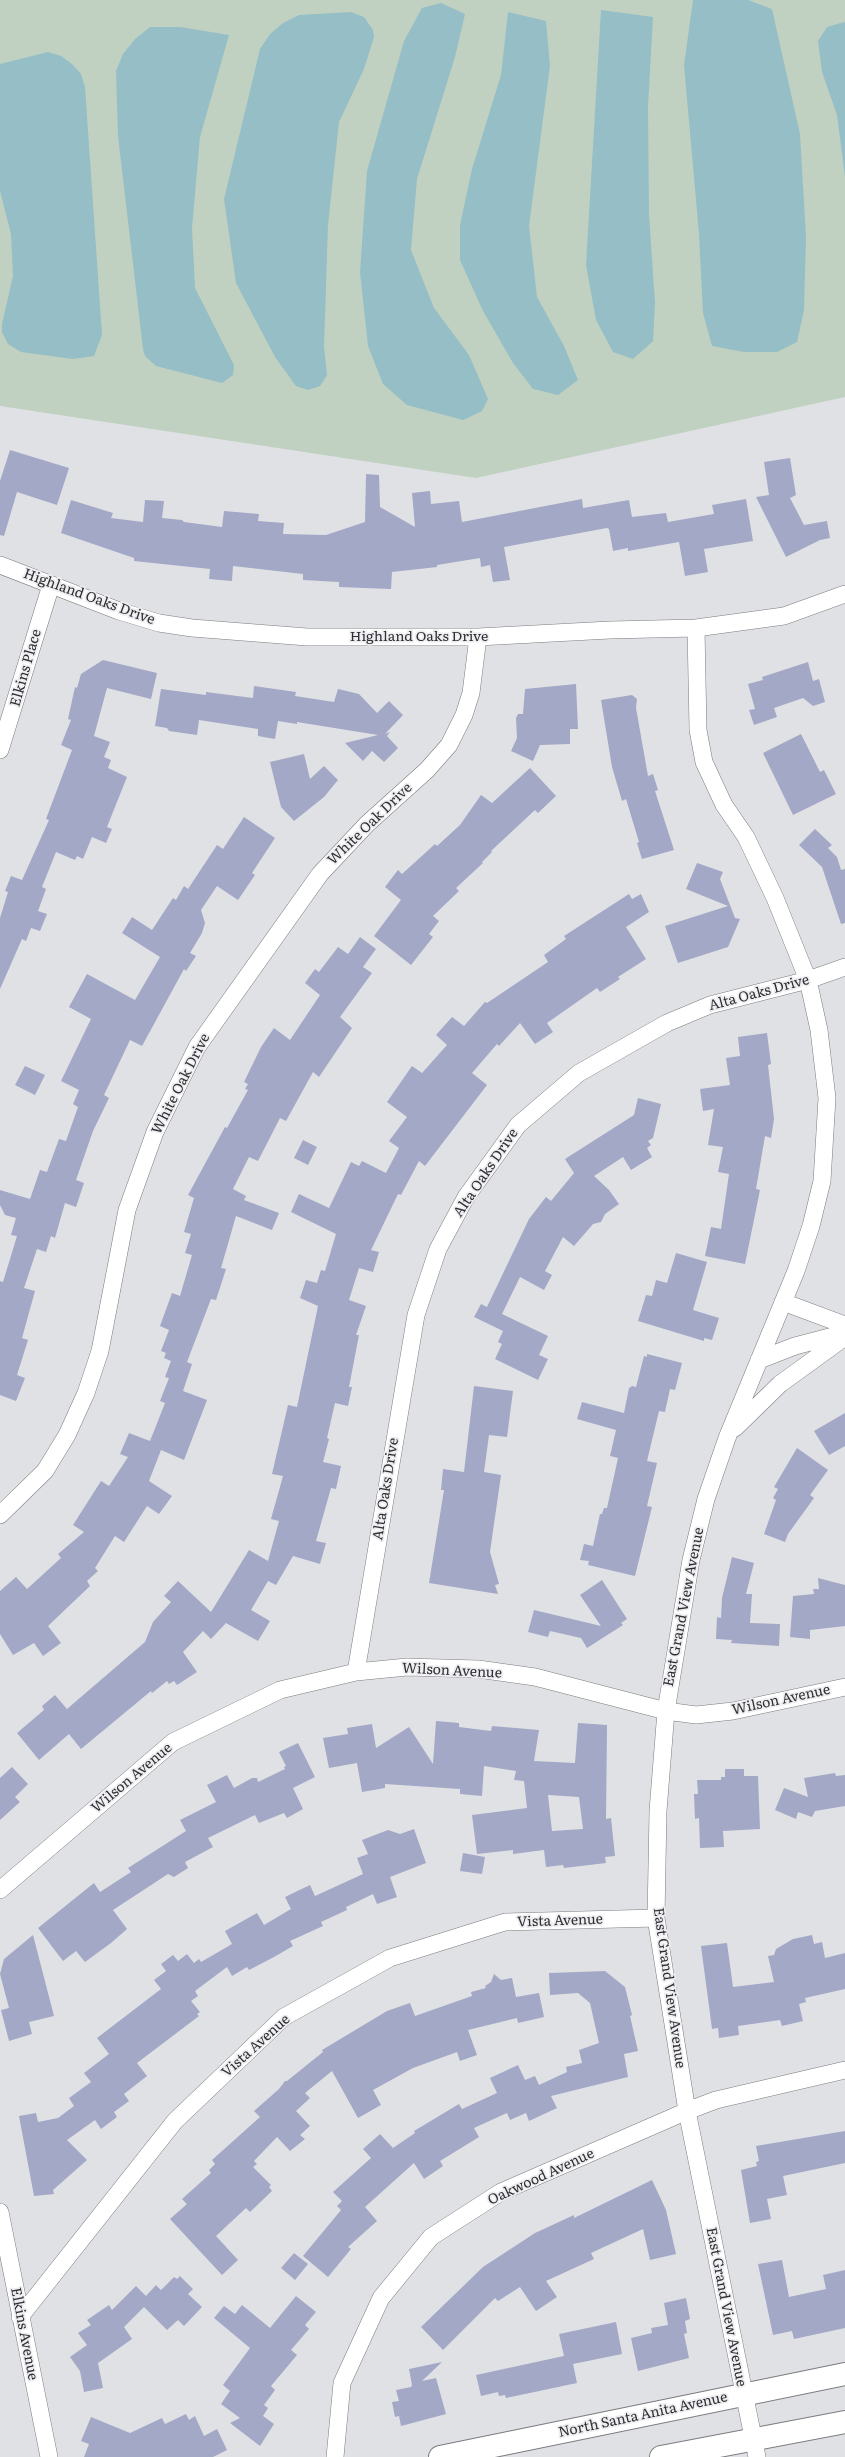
<!DOCTYPE html>
<style>
body{margin:0}
canvas{display:block;background:#e0e1e5}
</style>
<canvas width="845" height="2457"></canvas>
<script>
const c = document.querySelector('canvas').getContext('2d');
c.lineJoin = 'round';
function paint(path, color) {
  c.fillStyle = color;
  c.fill(path, 'evenodd');
}
function shape(rows) {
  const path = new Path2D();
  for (const r of rows) {
    path.moveTo(r[0], r[1]);
    for (let i = 2; i < r.length; i += 2) path.lineTo(r[i], r[i + 1]);
  }
  return path;
}
function stroke(path, color, width, dash) {
  c.strokeStyle = color;
  c.lineWidth = width;
  c.lineCap = dash ? 'butt' : 'round';
  c.setLineDash(dash || []);
  c.stroke(path);
}
function write(font, color, halo, rows, align = 'center') {
  c.font = font + ' Literata,serif';
  c.lineWidth = 3.5;
  c.setLineDash([]);
  c.textBaseline = 'middle';
  c.strokeStyle = halo;
  c.fillStyle = color;
  for (const [text, x, y, turn = 0] of rows) {
    c.save();
    c.translate(x, y);
    c.rotate((+turn || 0) * Math.PI / 180);
    c.textAlign = isNaN(turn) ? turn : align;
    if (halo) c.strokeText(text, 0, 0);
    c.fillText(text, 0, 0);
    c.restore();
  }
}
paint(shape([
 [0,0,845,0,845,397,476,478,0,406]
]), '#c0d1c1');
paint(shape([
 [693,0,748,0,772,9,800,134,806,237,804,310,797,342,777,352,744,352,712,346,703,313,699,234,684,65],
 [441,3,465,14,455,57,417,179,411,250,434,308,469,355,488,399,482,411,463,420,407,405,383,384,368,346,360,272,367,171,404,41,422,8],
 [601,10,653,17,648,107,649,214,655,303,653,341,633,359,613,352,596,320,586,265],
 [351,12,364,17,373,30,374,37,364,69,339,122,328,225,324,347,327,375,320,386,308,390,296,386,275,357,236,283,224,199,260,49,270,34,283,23,299,15],
 [508,12,546,21,550,66,529,226,537,297,564,346,578,380,558,395,533,389,513,363,483,311,460,260,460,225,472,169,501,75],
 [844,22,845,23,845,177,837,115,822,72,818,41,827,27],
 [150,27,180,27,229,35,200,137,192,228,195,288,234,365,233,375,222,383,156,366,145,356,143,349,118,136,116,71,123,54,135,39],
 [48,52,61,56,72,64,81,74,85,87,102,335,94,356,73,359,21,352,8,344,2,332,2,324,13,276,11,234,0,191,0,64]
]), '#96bec6');
paint(shape([
 [10,450,69,468,57,505,17,492,4,536,0,535,0,481],
 [790,458,796,495,790,498,804,525,827,521,830,538,820,540,786,557,756,497,769,495,764,462],
 [366,474,379,475,380,507,415,527,412,493,430,491,431,504,459,501,462,522,582,499,583,508,629,500,632,517,666,513,668,522,714,514,712,505,746,499,753,541,704,549,708,572,685,576,679,542,628,551,628,548,613,551,609,529,607,528,504,547,510,580,493,582,490,565,481,567,480,558,437,565,437,567,392,572,391,589,339,587,339,582,303,580,303,574,233,566,232,581,209,579,210,569,134,561,134,558,61,533,71,500,113,513,111,518,143,522,145,500,164,501,162,518,182,520,184,522,222,527,224,511,259,514,258,521,284,523,283,534,326,535,365,522],
 [103,660,157,673,151,699,107,688,94,736,110,742,104,757,111,760,108,768,127,777,107,827,112,829,106,843,92,837,83,859,77,856,75,860,56,852,42,887,46,889,38,911,47,914,40,931,31,928,26,941,22,939,0,989,0,918,8,892,5,891,11,876,22,880,49,820,46,819,72,750,61,745,71,720,68,719,75,687,77,688,81,674],
 [808,662,813,681,819,679,825,702,813,706,803,698,774,708,777,717,754,725,749,710,755,709,748,684,763,680,762,677],
 [576,684,578,729,570,729,570,744,540,745,533,761,511,751,517,738,516,718,518,714,523,714,525,689],
 [254,686,296,692,295,696,334,702,338,689,359,694,377,713,389,701,403,715,385,734,390,732,387,736,398,748,384,762,372,751,363,761,345,743,378,735,297,722,297,724,278,721,275,739,258,736,258,729,199,720,197,735,169,731,167,728,155,726,161,689,206,695,206,692,253,698],
 [632,695,637,699,636,708,648,776,653,774,658,790,655,791,674,850,642,859,637,843,639,842,626,799,622,801,612,767,601,700],
 [801,734,820,772,824,770,836,794,793,815,763,753],
 [304,754,310,779,324,766,338,780,324,797,294,821,281,807,270,762],
 [530,768,556,796,538,813,535,810,491,851,492,852,482,862,483,863,456,888,459,891,433,916,439,921,429,934,433,937,411,965,374,936,401,900,385,887,398,870,402,874,435,844,437,846,460,825,481,795,492,803],
 [244,817,275,838,252,873,255,875,238,900,217,886,201,910,205,923,202,933,190,953,196,956,186,971,184,969,142,1046,130,1040,104,1095,109,1098,93,1131,76,1180,84,1183,76,1207,65,1203,55,1238,51,1236,46,1252,37,1249,24,1288,35,1291,22,1338,28,1340,17,1375,25,1378,16,1401,0,1395,0,1281,3,1282,17,1236,11,1235,16,1218,5,1215,0,1205,0,1190,30,1199,40,1170,47,1172,59,1139,66,1141,78,1107,73,1104,79,1090,61,1081,91,1019,69,1007,87,974,135,1000,160,957,122,933,132,917,152,930,173,898,176,900,184,886,188,889,217,845,223,849],
 [815,829,832,845,828,848,837,857,841,870,845,869,845,923,841,924,822,867,799,845],
 [697,863,723,872,720,879,735,918,740,919,728,947,678,963,665,926,728,906,686,889],
 [629,894,632,899,641,894,649,912,626,927,646,959,618,977,620,979,600,992,597,988,547,1023,553,1032,535,1044,520,1023,499,1046,497,1044,472,1073,487,1085,425,1166,419,1161,401,1195,398,1194,371,1250,379,1252,373,1272,359,1268,349,1300,366,1306,356,1335,359,1335,349,1387,352,1387,348,1406,335,1403,327,1438,329,1439,323,1462,341,1466,336,1489,331,1488,316,1541,326,1543,320,1564,293,1556,276,1585,268,1581,251,1610,270,1621,258,1641,226,1623,211,1639,203,1631,183,1652,197,1672,177,1685,174,1681,169,1684,167,1681,152,1693,151,1691,81,1749,69,1734,39,1760,17,1733,44,1710,42,1706,55,1695,67,1709,145,1642,153,1622,171,1602,164,1596,178,1581,211,1612,249,1550,268,1561,279,1521,271,1519,283,1476,272,1474,288,1405,297,1407,318,1306,300,1298,306,1280,317,1283,321,1270,325,1271,336,1234,291,1212,299,1194,329,1208,351,1162,359,1166,362,1161,386,1173,399,1148,389,1141,407,1117,387,1102,412,1066,422,1073,447,1045,436,1035,452,1017,464,1026,485,1002,487,1003,548,962,544,955,566,939,564,936],
 [360,937,376,949,363,967,372,973,340,1017,352,1028,319,1077,313,1072,286,1121,280,1118,258,1161,249,1157,233,1189,246,1196,244,1200,279,1213,272,1230,236,1216,221,1268,226,1269,216,1300,211,1299,187,1362,192,1364,183,1391,207,1400,184,1460,161,1450,149,1481,172,1496,159,1514,147,1506,124,1542,115,1536,95,1568,98,1571,87,1581,90,1586,48,1626,61,1643,43,1656,34,1643,13,1655,0,1634,0,1591,16,1577,27,1589,61,1558,58,1554,84,1532,73,1525,101,1481,109,1486,128,1457,120,1454,129,1433,150,1441,165,1403,160,1401,169,1378,165,1377,171,1361,164,1358,166,1353,161,1351,169,1330,160,1326,172,1293,180,1296,192,1255,185,1253,191,1234,184,1232,194,1198,188,1195,225,1127,227,1128,248,1090,245,1089,248,1084,244,1082,261,1047,274,1028,290,1040,320,995,305,983,315,969,319,972,338,947,348,954],
 [767,1033,771,1064,768,1065,774,1119,771,1138,765,1136,756,1189,760,1190,745,1264,705,1256,711,1227,721,1229,729,1174,718,1172,723,1147,708,1145,714,1109,703,1111,700,1089,730,1085,726,1058,740,1056,738,1037],
 [25,1066,45,1075,35,1095,15,1085],
 [638,1098,661,1104,653,1138,648,1141,651,1145,647,1148,652,1157,631,1170,623,1157,594,1176,609,1190,619,1204,605,1214,601,1222,593,1224,574,1246,563,1237,545,1271,552,1275,544,1290,520,1277,502,1314,548,1336,539,1355,548,1359,538,1380,495,1359,502,1344,498,1342,503,1331,474,1317,481,1304,487,1307,529,1219,546,1197,551,1201,574,1173,565,1159,634,1115],
 [303,1140,317,1147,308,1165,294,1158],
 [676,1253,707,1262,693,1310,719,1318,712,1340,704,1338,704,1341,638,1321,646,1295,652,1296,656,1280,667,1283],
 [647,1354,682,1363,675,1390,670,1389,665,1412,659,1411,647,1461,657,1463,647,1506,652,1507,635,1576,588,1565,589,1561,580,1560,584,1544,593,1546,600,1514,602,1514,604,1508,607,1508,618,1458,610,1456,616,1430,577,1419,582,1402,624,1413,629,1388,632,1386,636,1387,644,1356,647,1357],
 [474,1386,513,1391,507,1437,489,1435,484,1472,501,1475,490,1552,499,1584,495,1585,498,1594,429,1583,444,1490,441,1490,443,1469,464,1472],
 [845,1413,845,1446,829,1455,814,1431],
 [797,1448,828,1470,810,1495,814,1498,788,1534,785,1542,764,1534,776,1500,773,1498,778,1489,774,1487],
 [732,1557,754,1563,746,1594,752,1594,750,1623,780,1624,779,1646,731,1643,732,1640,716,1639,717,1617,721,1618,722,1598],
 [818,1578,845,1585,845,1626,810,1630,810,1639,790,1637,793,1596,814,1594,813,1589,819,1589],
 [602,1580,627,1619,621,1623,623,1625,587,1648,581,1638,550,1631,548,1637,528,1632,534,1610,601,1626,580,1595],
 [436,1721,459,1723,459,1727,491,1731,492,1726,539,1730,534,1761,575,1763,578,1723,607,1725,606,1819,611,1818,615,1856,605,1857,606,1863,564,1868,563,1865,546,1867,544,1850,513,1854,513,1850,477,1854,472,1815,527,1808,524,1781,514,1780,516,1771,484,1766,482,1796,460,1794,460,1789,385,1784,385,1788,362,1792,357,1763,329,1768,323,1738,348,1734,347,1728,372,1724,376,1748,409,1727,433,1764],
 [548,1795,579,1797,583,1829,552,1831],
 [298,1743,315,1777,293,1788,303,1809,287,1818,284,1813,259,1823,255,1815,208,1838,213,1847,185,1862,188,1868,174,1877,168,1874,113,1910,127,1929,111,1943,85,1962,76,1951,63,1961,38,1928,94,1883,100,1892,131,1872,128,1868,186,1831,180,1820,216,1802,207,1785,227,1775,234,1788,252,1778,257,1778,258,1782,285,1769,284,1767,286,1766,279,1752],
 [12,1767,28,1784,15,1797,20,1802,0,1820,0,1778],
 [725,1769,744,1769,744,1776,758,1776,760,1829,723,1831,724,1847,700,1848,699,1818,695,1819,694,1794,698,1794,697,1780,721,1780,721,1777,725,1777],
 [835,1773,836,1776,845,1775,845,1806,815,1811,812,1817,798,1812,796,1819,775,1810,784,1788,808,1797,804,1778],
 [414,1829,426,1863,390,1877,397,1897,377,1904,373,1894,346,1907,347,1910,321,1922,323,1926,290,1941,293,1946,274,1957,249,1970,247,1967,232,1976,227,1967,195,1991,198,1996,191,2001,200,2012,197,2014,199,2016,137,2063,147,2076,124,2094,129,2101,114,2112,117,2117,101,2129,95,2120,67,2140,87,2160,53,2190,54,2194,34,2196,19,2116,36,2113,38,2122,58,2118,74,2106,69,2098,91,2082,84,2073,109,2054,97,2038,161,1989,154,1980,166,1971,161,1964,173,1955,178,1961,187,1954,194,1963,199,1959,201,1962,232,1944,225,1931,257,1913,264,1925,291,1909,285,1897,310,1885,315,1896,363,1874,357,1858,368,1854,362,1840,388,1830,400,1834],
 [463,1853,485,1857,482,1874,460,1871],
 [33,1935,54,2016,29,2022,32,2034,9,2041,1,2010,9,2008,0,1974,4,1959],
 [812,1935,814,1944,822,1942,825,1958,845,1953,845,1989,805,1998,806,2002,799,2004,803,2021,782,2026,780,2020,738,2026,739,2035,719,2038,718,2028,712,2029,701,1946,727,1943,733,1987,774,1982,768,1956,774,1955,776,1949,793,1939],
 [605,1971,625,1987,632,2015,630,2016,638,2051,624,2054,628,2077,551,2096,557,2108,529,2121,526,2113,510,2120,507,2113,474,2128,479,2137,440,2161,443,2166,424,2179,414,2163,365,2207,377,2221,348,2247,351,2249,328,2277,303,2256,341,2210,337,2206,342,2201,333,2192,371,2158,363,2149,380,2134,393,2148,415,2133,414,2131,459,2104,462,2109,497,2093,490,2078,518,2065,525,2080,535,2076,539,2085,567,2072,566,2067,582,2063,579,2050,599,2043,590,2003,578,1993,550,1995,549,1973],
 [494,1974,501,1980,512,1978,516,1997,539,1993,544,2017,518,2023,517,2018,468,2030,477,2055,460,2061,457,2052,413,2068,373,2090,381,2105,358,2118,332,2071,305,2093,310,2098,296,2111,310,2126,300,2135,305,2139,290,2151,277,2137,254,2161,257,2164,253,2167,271,2185,269,2187,272,2191,250,2212,246,2208,216,2236,238,2260,222,2275,170,2219,187,2204,182,2199,211,2173,209,2170,215,2164,212,2160,260,2117,254,2111,279,2089,285,2081,287,2081,323,2052,322,2050,387,2011,410,2003,415,2016,472,1996,471,1992,486,1988,485,1986,491,1982],
 [845,2131,845,2163,783,2176,787,2195,767,2199,771,2219,750,2223,741,2170,757,2166,756,2162,759,2161,756,2146],
 [652,2180,666,2210,676,2254,650,2260,643,2229,591,2253,594,2259,546,2281,557,2297,536,2311,520,2287,498,2301,495,2298,443,2350,421,2327,483,2267,535,2233,574,2215,574,2218],
 [294,2253,308,2264,295,2280,281,2268],
 [782,2260,789,2297,826,2289,823,2275,845,2270,845,2328,794,2339,792,2331,773,2335,758,2264],
 [180,2276,193,2289,188,2294,202,2307,184,2326,178,2320,167,2330,144,2307,124,2327,132,2339,98,2363,103,2388,84,2392,80,2371,70,2357,87,2345,78,2333,91,2325,87,2320,109,2305,112,2310,136,2286,146,2296,156,2285,161,2290,174,2277,177,2279],
 [296,2296,316,2312,305,2325,309,2329,291,2350,297,2355,271,2386,275,2390,264,2405,268,2408,263,2416,274,2424,260,2446,230,2423,240,2418,221,2404,230,2391,223,2385,250,2348,214,2318,224,2306,235,2314,242,2305,270,2328],
 [686,2298,690,2319,685,2321,687,2333,684,2334,689,2358,638,2371,631,2338,652,2333,651,2328,668,2325,664,2303],
 [616,2322,622,2354,573,2364,577,2383,506,2398,505,2395,499,2396,498,2392,481,2396,476,2375,564,2356,559,2334],
 [442,2362,422,2381,436,2378,446,2414,401,2426,399,2416,395,2417,392,2402,399,2401,396,2390,411,2387,412,2385,409,2369],
 [186,2414,189,2420,195,2416,204,2436,217,2429,227,2450,213,2457,84,2457,89,2444,81,2441,91,2417,130,2433,162,2418,165,2424]
]), '#a3a8c6');
const street = shape([
 [0,565,119,611,159,623,192,628,307,637,478,637,610,630,696,628,784,616,845,594],
 [696,628,698,730,704,762,724,805,746,837,775,898,808,980,819,1030,827,1098,822,1181,811,1226,796,1271,727,1438,706,1499,691,1560,666,1711,658,1811,656,1918,687,2111,757,2457],
 [0,750,51,585],
 [783,1302,845,1325],
 [759,1360,795,1346,841,1334],
 [735,1428,780,1384,845,1337],
 [0,1515,45,1471,67,1435,86,1393,100,1351,127,1210,155,1132,197,1047,320,874,367,824,427,770,449,745,464,715,471,693,478,637],
 [356,1672,416,1315,438,1249,466,1197,518,1125,579,1073,667,1023,710,1005,808,980,845,967],
 [0,1890,173,1742,280,1690,356,1672,407,1667,478,1669,535,1677,666,1711,696,1715,733,1711,845,1687],
 [0,2212,49,2457],
 [20,2317,175,2121,284,2017,390,1958,505,1922,656,1918],
 [335,2457,342,2383,381,2298,431,2237,501,2192,687,2111,716,2100,845,2070]
]);
const secondary = shape([
 [440,2457,845,2374],
 [661,2457,845,2422]
]);
stroke(street, '#7c7c80', 18);
stroke(secondary, '#7c7c80', 24);
stroke(street, '#fff', 17);
stroke(secondary, '#fff', 22);
write('14px', '#2f2f31', '#eeeef2', [
 ["Highland Oaks Drive",89,597,20],
 ["Highland Oaks Drive",419,637],
 ["Elkins Place",26,668,-74],
 ["White Oak Drive",370,824,-44],
 ["Alta Oaks Drive",759,993,-15],
 ["White Oak Drive",181,1084,-63],
 ["Alta Oaks Drive",486,1173,-56],
 ["Alta Oaks Drive",386,1489,-81],
 ["East Grand View Avenue",684,1607,-79],
 ["Wilson Avenue",452,1671,3],
 ["Wilson Avenue",781,1700,-12],
 ["Wilson Avenue",132,1778,-40],
 ["Vista Avenue",560,1921,-2],
 ["East Grand View Avenue",669,1988,82],
 ["Vista Avenue",256,2046,-42],
 ["Oakwood Avenue",541,2177,-25],
 ["East Grand View Avenue",726,2307,79],
 ["Elkins Avenue",24,2334,79],
 ["North Santa Anita Avenue",643,2415,-12]
]);
</script>
